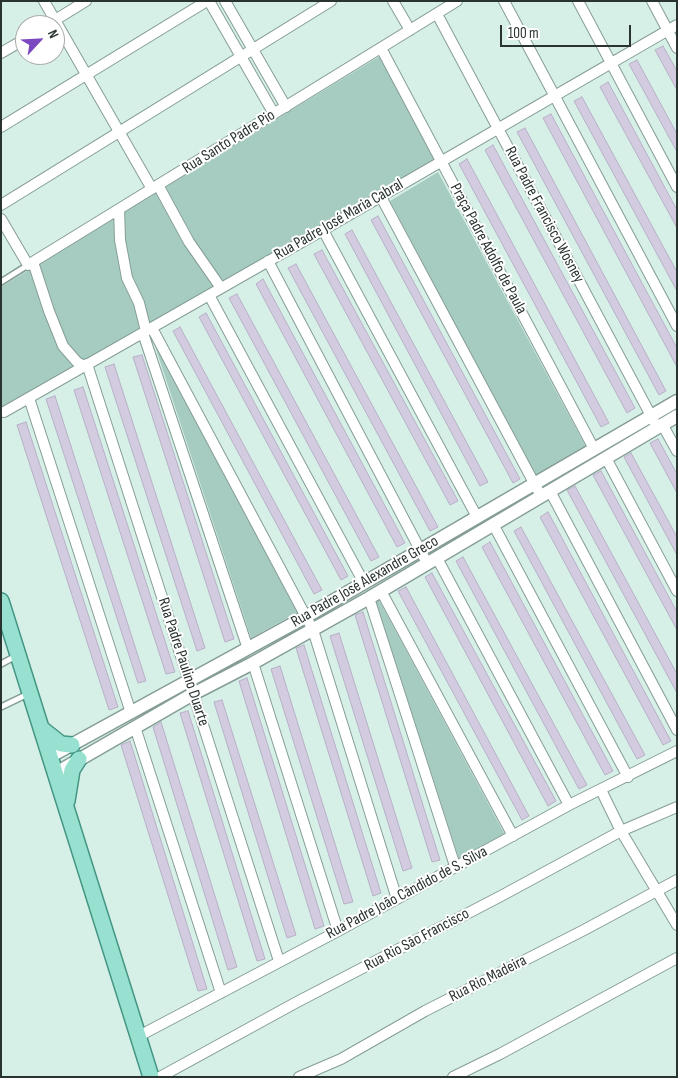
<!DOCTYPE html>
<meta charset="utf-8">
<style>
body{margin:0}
#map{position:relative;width:678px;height:1078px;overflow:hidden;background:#d6f0e8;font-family:"Sofia Sans Condensed",sans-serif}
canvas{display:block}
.frame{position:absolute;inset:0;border:2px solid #293330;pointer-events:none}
.north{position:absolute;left:15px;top:15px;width:50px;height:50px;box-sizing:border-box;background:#fff;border:1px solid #a9adac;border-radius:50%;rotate:65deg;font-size:14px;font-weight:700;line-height:20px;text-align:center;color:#293330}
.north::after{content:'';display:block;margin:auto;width:18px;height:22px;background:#7b48c0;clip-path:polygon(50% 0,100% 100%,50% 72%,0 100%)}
.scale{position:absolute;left:500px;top:25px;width:131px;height:22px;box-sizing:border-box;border:2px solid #293330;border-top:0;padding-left:6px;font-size:15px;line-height:18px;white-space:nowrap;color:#293330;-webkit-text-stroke:4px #fff;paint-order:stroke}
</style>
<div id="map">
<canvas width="678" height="1078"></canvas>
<div class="frame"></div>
<div class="north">N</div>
<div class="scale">100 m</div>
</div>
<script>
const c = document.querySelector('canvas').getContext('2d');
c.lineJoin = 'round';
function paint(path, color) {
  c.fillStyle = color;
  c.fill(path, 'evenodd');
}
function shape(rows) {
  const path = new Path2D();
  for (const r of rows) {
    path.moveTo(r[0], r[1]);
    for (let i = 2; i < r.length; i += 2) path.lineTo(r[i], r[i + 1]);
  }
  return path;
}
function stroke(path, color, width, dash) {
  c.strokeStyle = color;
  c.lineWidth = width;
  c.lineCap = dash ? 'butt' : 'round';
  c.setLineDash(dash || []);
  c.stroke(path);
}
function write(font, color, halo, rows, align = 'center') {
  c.font = font + ' "Sofia Sans Condensed",sans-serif';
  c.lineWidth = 4;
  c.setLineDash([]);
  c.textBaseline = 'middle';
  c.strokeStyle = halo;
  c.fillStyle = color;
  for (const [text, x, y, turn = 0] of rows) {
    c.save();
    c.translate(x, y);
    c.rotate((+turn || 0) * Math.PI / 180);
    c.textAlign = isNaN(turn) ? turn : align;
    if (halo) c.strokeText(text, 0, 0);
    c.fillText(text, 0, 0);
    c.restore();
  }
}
paint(shape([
 [380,56,435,160,1,408,1,287],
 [438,172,586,447,535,476,390,201],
 [153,340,298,612,251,638],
 [379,600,505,835,459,859,376,602]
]), '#a6ccc1');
const building = shape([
 [663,46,677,71,677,90,655,50,663,46],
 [637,60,677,134,677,152,629,64,637,60],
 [608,82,677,210,677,228,600,87,608,82],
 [582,97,677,272,677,291,574,101,582,97],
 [551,114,677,348,677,367,543,118,551,114],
 [525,128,666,391,659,395,517,132,525,128],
 [493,145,635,408,627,413,485,150,493,145],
 [467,159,609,423,601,427,459,164,467,159],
 [378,216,520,479,513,483,371,220,378,216],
 [352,230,488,482,480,486,345,234,352,230],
 [322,250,458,501,450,505,314,254,322,250],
 [296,264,438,527,430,531,288,268,296,264],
 [263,279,405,543,397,547,256,284,263,279],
 [237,294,379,557,371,561,229,298,237,294],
 [206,313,348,576,341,580,199,317,206,313],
 [180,327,322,590,314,594,173,331,180,327],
 [142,355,234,639,225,642,133,357,142,355],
 [114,364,205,648,197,651,105,367,114,364],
 [83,387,175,672,166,674,74,390,83,387],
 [55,396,146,681,138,683,46,399,55,396],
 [26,422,118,707,109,710,17,425,26,422],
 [658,439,677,474,677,493,650,443,658,439],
 [631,453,677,537,677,555,624,457,631,453],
 [601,471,677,612,677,630,593,475,601,471],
 [575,486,677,674,677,693,567,490,575,486],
 [548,512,671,741,663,745,540,517,548,512],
 [521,527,645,755,637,759,514,531,521,527],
 [490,542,613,771,605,775,482,547,490,542],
 [463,557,587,785,579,789,456,561,463,557],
 [432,573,556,801,548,806,425,577,432,573],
 [406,587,529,816,522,820,398,591,406,587],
 [363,612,440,860,432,862,355,615,363,612],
 [339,633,412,868,403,871,330,636,339,633],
 [304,645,381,893,373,896,296,648,304,645],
 [280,666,353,902,344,904,271,669,280,666],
 [247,678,324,926,315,929,239,681,247,678],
 [222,700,296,935,287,938,214,702,222,700],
 [188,711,265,959,257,961,180,713,188,711],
 [161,722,237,967,228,970,153,727,161,722],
 [130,741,207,989,198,991,121,745,130,741]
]);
paint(building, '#d3cce1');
stroke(building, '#b7b0c5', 1);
const service = shape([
 [1,282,28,265],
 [1,664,16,656],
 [1,707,28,694]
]);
const minor = shape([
 [44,1,152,189],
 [209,1,274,114],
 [225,1,286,107],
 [393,1,410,30],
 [504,1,677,326],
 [578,1,677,187],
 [652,1,677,48],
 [437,14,657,427],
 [47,25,86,1],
 [381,48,594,449],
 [1,53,25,39],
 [1,127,207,1],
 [158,185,189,242,221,288],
 [381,197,541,496],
 [1,205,331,1],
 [119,209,120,240,127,278,139,303,146,331],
 [1,219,28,265,457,1],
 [323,230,477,517],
 [268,261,427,563],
 [33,262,49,311,63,346,77,362,84,366],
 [209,295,364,583],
 [152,328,313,630,397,899],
 [143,333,248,649],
 [87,364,279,961],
 [29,398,131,713],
 [4,412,323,230,677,25],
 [662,424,677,451],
 [606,458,677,591],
 [550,491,677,730],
 [493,524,628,777],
 [437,558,569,805],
 [381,591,513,836],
 [369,598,455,866],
 [253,663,338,931],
 [135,727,221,993],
 [601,790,621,831,677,925],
 [139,1036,338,931,569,805,677,751],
 [160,1077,297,1002,501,896,621,831,677,807],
 [299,1077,341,1059,425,1011,584,930,677,880],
 [453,1077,500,1054,677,958]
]);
const tertiary = shape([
 [51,756,307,616,677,401],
 [56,773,193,694,253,663,369,598,677,416]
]);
const primary = shape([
 [1,601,151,1077],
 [42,729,61,744,72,745],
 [67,801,72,770,79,759]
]);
stroke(service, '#859d96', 8);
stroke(minor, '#859d96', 12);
stroke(tertiary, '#859d96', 15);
stroke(primary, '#449684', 18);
stroke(service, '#fff', 5);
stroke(minor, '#fff', 10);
stroke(tertiary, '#fff', 12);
stroke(primary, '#98e0d0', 15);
write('16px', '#293330', '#fff', [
 ["Rua Santo Padre Pio",229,142,-32],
 ["Rua Padre Francisco Wosney",544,215,62],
 ["Rua Padre José Maria Cabral",339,220,-30],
 ["Praça Padre Adolfo de Paula",488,249,62],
 ["Rua Padre José Alexandre Greco",365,582,-30],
 ["Rua Padre Paulino Duarte",183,662,72],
 ["Rua Padre João Cândido de S. Silva",407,893,-28],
 ["Rua Rio São Francisco",417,940,-28],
 ["Rua Rio Madeira",488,979,-27]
]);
</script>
